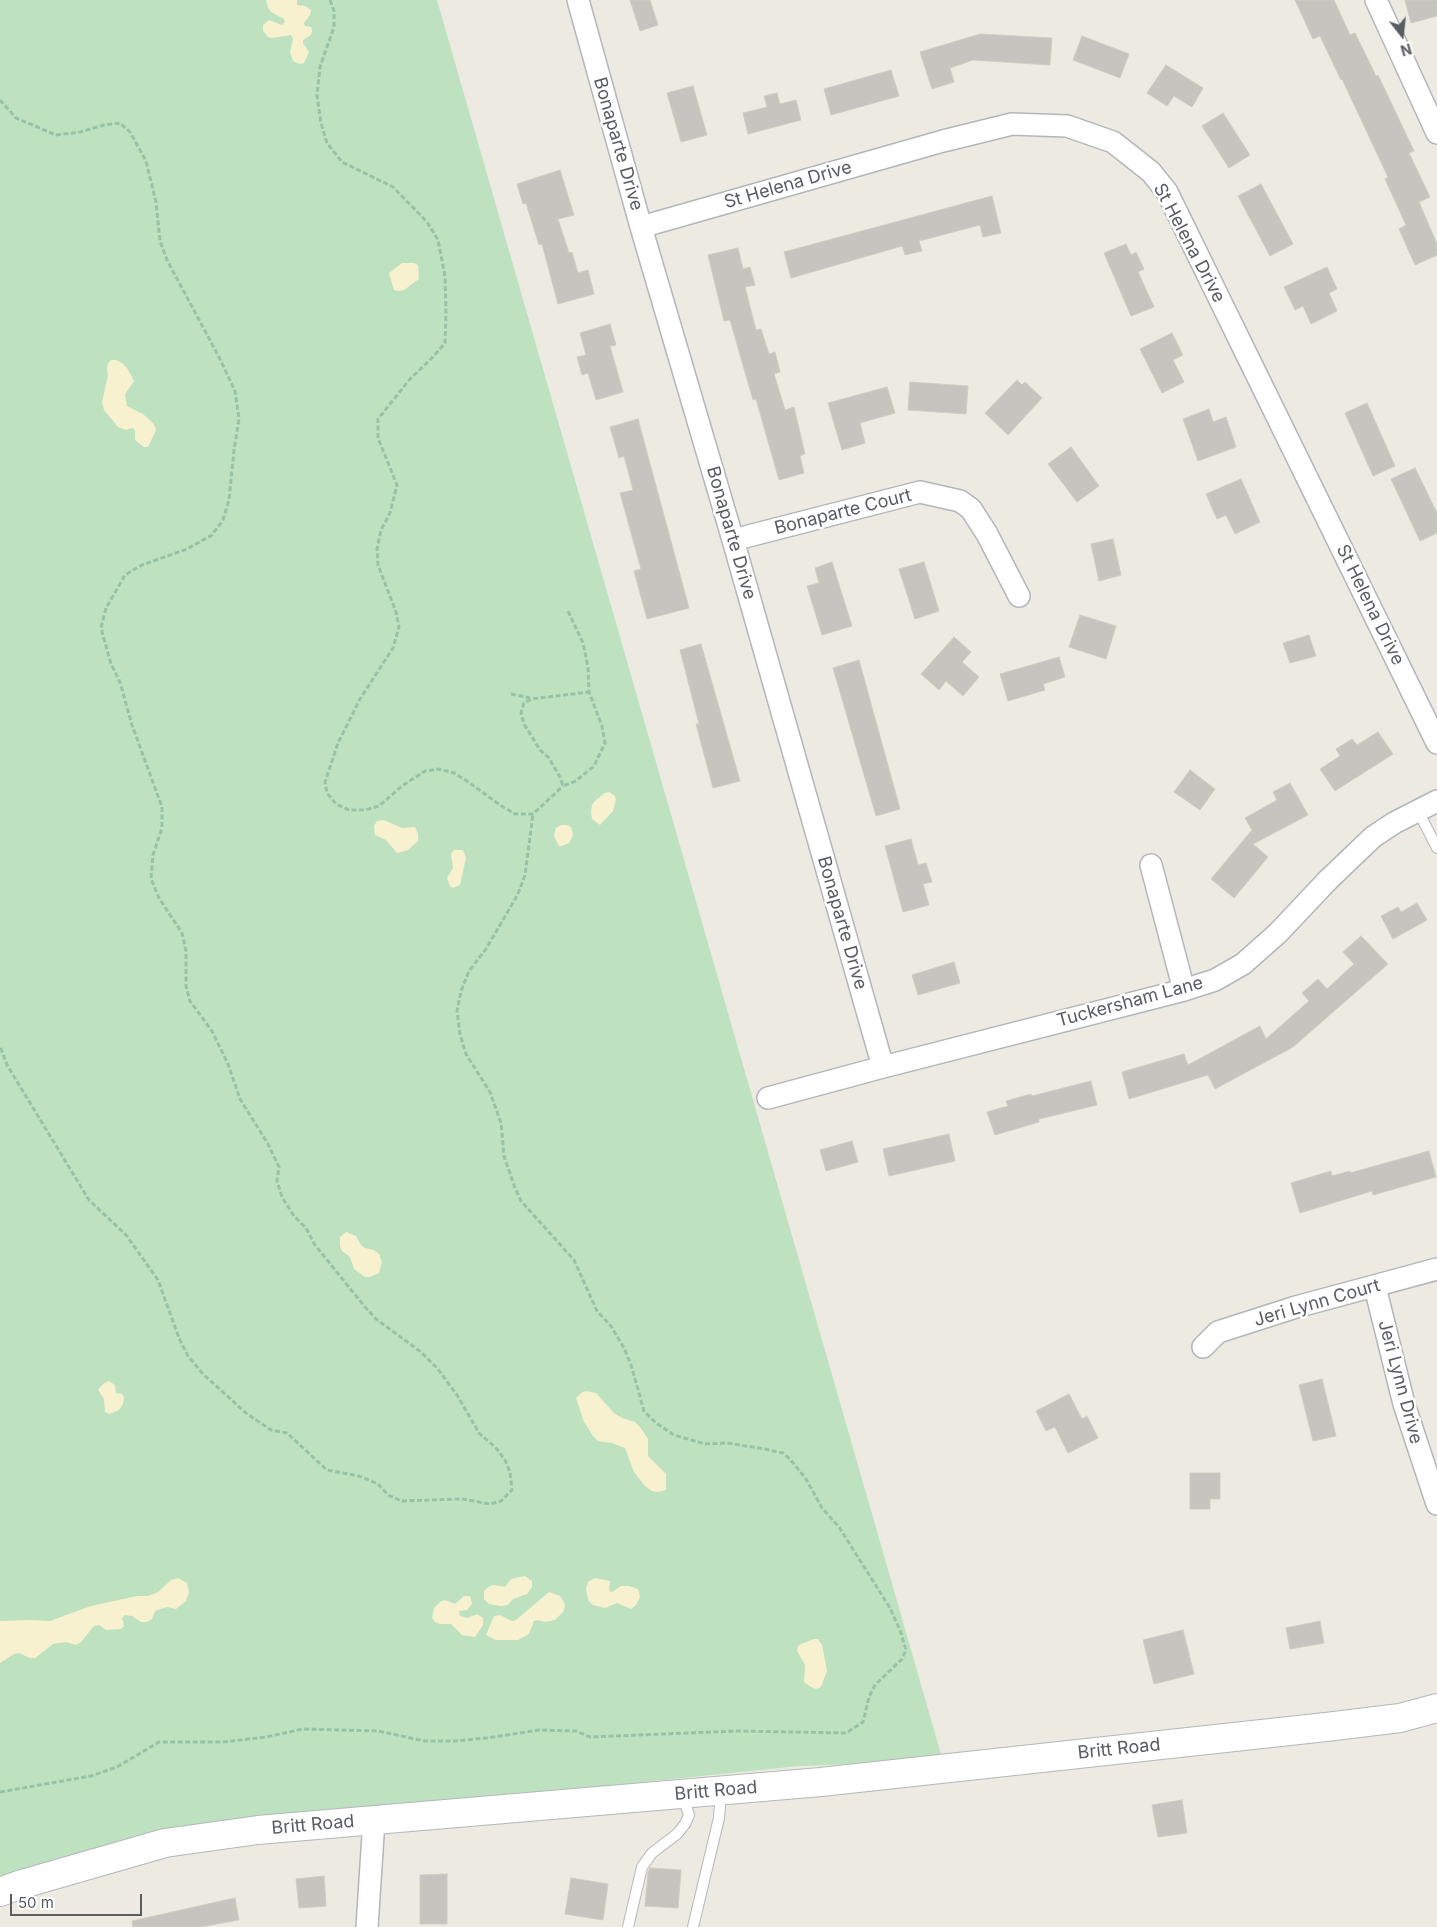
<!DOCTYPE html>
<style>
body{margin:0}
#map{position:relative;width:1437px;height:1927px;overflow:hidden;background:#eceae1;font-family:Inter,sans-serif}
canvas{display:block}
.north{position:absolute;left:1377px;top:10px;width:50px;height:50px;-webkit-text-stroke:4px #fff;paint-order:stroke;rotate:164deg;font-size:14px;font-weight:700;line-height:20px;text-align:center;color:#595c61}
.north::after{content:'';display:block;margin:auto;width:18px;height:22px;background:#595c61;clip-path:polygon(50% 0,100% 100%,50% 72%,0 100%)}
.scale{position:absolute;left:10px;top:1894px;width:132px;height:22px;box-sizing:border-box;border:2px solid #595c61;border-top:0;padding-left:6px;font-size:15px;line-height:18px;white-space:nowrap;color:#595c61;-webkit-text-stroke:4px #fff;paint-order:stroke}
</style>
<div id="map">
<canvas width="1437" height="1927"></canvas>
<div class="north">N</div>
<div class="scale">50 m</div>
</div>
<script>
const g = document.querySelector('canvas').getContext('2d');
g.lineJoin = 'round';
function fill(path, color) {
  g.fillStyle = color;
  g.fill(path, 'evenodd');
}
function shape(rows) {
  const path = new Path2D();
  for (const r of rows) {
    path.moveTo(r[0], r[1]);
    for (let i = 2; i < r.length; i += 2) path.lineTo(r[i], r[i + 1]);
  }
  return path;
}
function trace(path, color, width, dash) {
  g.strokeStyle = color;
  g.lineWidth = width;
  g.lineCap = dash ? 'butt' : 'round';
  g.setLineDash(dash || []);
  g.stroke(path);
}
function label(font, color, halo, rows, align = 'center') {
  g.font = font + ' Inter,sans-serif';
  g.lineWidth = 5;
  g.setLineDash([]);
  g.textBaseline = 'middle';
  g.strokeStyle = halo;
  g.fillStyle = color;
  for (const [text, x, y, turn = 0] of rows) {
    g.save();
    g.translate(x, y);
    g.rotate((+turn || 0) * Math.PI / 180);
    g.textAlign = isNaN(turn) ? turn : align;
    if (halo) g.strokeText(text, 0, 0);
    g.fillText(text, 0, 0);
    g.restore();
  }
}
const green = shape([
 [0,0,437,0,943,1761,799,1766,343,1813,0,1880]
]);
const sand = shape([
 [266,0,297,0,297,5,305,6,311,10,310,15,304,23,305,26,311,27,312,31,311,35,303,40,303,43,309,52,304,63,300,64,293,61,290,52,293,39,291,35,272,38,268,37,263,31,263,25,269,20,282,25,285,22,284,19,271,12,268,8],
 [402,263,414,263,418,265,419,279,404,290,398,291,394,290,389,273],
 [111,360,116,360,122,363,127,368,134,381,125,394,127,406,143,414,154,424,156,430,148,447,144,447,135,440,135,431,133,428,126,430,118,427,104,410,102,402,108,375,107,369,108,363],
 [609,792,614,795,616,799,613,811,600,825,592,819,591,812,592,805,596,800,605,793],
 [384,820,402,828,415,827,418,834,418,841,408,850,397,853,386,840,375,835,374,826,377,821],
 [561,825,566,825,571,827,573,835,569,843,562,846,559,846,554,836,556,828],
 [454,850,463,850,466,858,460,885,453,888,450,886,447,878,453,868,451,854],
 [346,1232,356,1236,361,1245,365,1248,374,1250,379,1254,382,1262,379,1273,370,1277,365,1277,354,1269,350,1257,342,1251,340,1246,340,1237],
 [109,1381,115,1385,116,1393,122,1394,124,1397,123,1404,119,1410,109,1414,105,1412,104,1399,98,1390,104,1383],
 [586,1391,596,1393,614,1413,622,1418,635,1422,640,1427,648,1439,648,1456,666,1474,666,1490,658,1492,652,1491,645,1486,634,1472,625,1448,612,1443,598,1441,593,1436,584,1422,576,1398,581,1393],
 [525,1576,532,1581,532,1587,527,1594,513,1599,508,1605,501,1606,489,1604,484,1599,484,1591,490,1586,494,1585,505,1587,511,1579],
 [178,1578,187,1583,189,1592,186,1601,176,1609,167,1607,155,1611,152,1619,147,1622,141,1622,132,1616,125,1615,122,1618,124,1626,121,1629,106,1630,99,1625,94,1626,81,1642,76,1645,66,1642,53,1644,35,1658,30,1658,19,1653,14,1654,0,1663,0,1621,31,1620,50,1621,91,1606,137,1596,148,1596,158,1592,171,1580],
 [595,1578,610,1581,609,1591,612,1592,621,1586,629,1586,638,1589,640,1597,636,1605,631,1609,617,1603,605,1608,593,1605,588,1600,586,1588,588,1582],
 [549,1592,560,1596,564,1602,565,1607,563,1612,555,1620,545,1622,538,1620,534,1621,529,1634,518,1640,496,1640,486,1635,494,1616,500,1615,512,1621,516,1620],
 [464,1596,470,1596,472,1604,467,1610,459,1611,460,1616,467,1618,477,1614,483,1618,483,1625,475,1637,462,1635,451,1624,440,1624,435,1622,432,1618,434,1608,440,1602,445,1600,455,1604],
 [814,1639,818,1639,822,1645,827,1671,821,1687,816,1689,811,1687,804,1682,805,1665,797,1651,798,1646,801,1644]
]);
const building = shape([
 [630,0,650,0,658,25,640,31,630,0],
 [1295,0,1334,0,1350,35,1355,33,1376,76,1378,75,1414,151,1409,153,1430,197,1419,202,1437,244,1437,255,1415,265,1399,229,1406,225,1385,179,1388,177,1342,79,1341,80,1320,36,1313,39,1295,0],
 [1405,0,1437,0,1437,16,1411,23,1405,0],
 [980,34,1052,38,1050,65,973,60,950,68,954,82,932,89,920,52,980,34],
 [1082,36,1129,54,1120,78,1073,60,1082,36],
 [1166,65,1203,88,1192,107,1174,96,1167,106,1147,93,1166,65],
 [891,70,899,96,831,115,824,89,891,70],
 [693,86,707,135,681,142,667,93,693,86],
 [777,93,780,104,796,100,801,120,748,134,743,113,767,107,764,96,777,93],
 [1223,113,1250,155,1229,168,1202,126,1223,113],
 [560,170,574,215,558,219,569,253,572,252,578,273,588,270,594,294,558,304,542,244,539,245,526,203,523,204,517,184,560,170],
 [1261,184,1293,244,1270,256,1238,196,1261,184],
 [992,196,1001,233,983,237,980,225,919,241,922,251,905,255,902,246,791,278,784,252,992,196],
 [1126,244,1131,255,1136,252,1144,269,1138,272,1154,307,1131,316,1104,253,1126,244],
 [738,248,743,269,750,267,755,285,745,287,756,330,761,329,769,354,775,352,780,372,774,374,785,410,794,407,805,454,800,456,804,473,779,480,756,399,753,400,730,320,724,321,708,255,738,248],
 [1327,267,1337,289,1329,293,1337,311,1311,324,1303,306,1295,310,1284,287,1327,267],
 [610,324,616,345,610,346,623,392,596,400,588,373,582,375,577,357,586,355,580,333,610,324],
 [1172,333,1183,355,1173,360,1184,382,1162,393,1140,349,1172,333],
 [1017,380,1022,385,1025,382,1042,398,1008,435,985,413,1017,380],
 [910,382,968,386,966,414,908,410,910,382],
 [887,387,895,413,860,423,865,443,842,450,828,403,887,387],
 [1367,403,1395,466,1373,476,1345,413,1367,403],
 [1209,409,1213,422,1226,417,1236,447,1198,461,1183,419,1209,409],
 [638,419,689,608,647,619,634,571,641,569,620,493,633,490,624,456,619,458,610,427,638,419],
 [1071,447,1099,486,1077,502,1048,464,1071,447],
 [1415,468,1437,513,1437,533,1420,541,1391,479,1415,468],
 [1241,479,1260,522,1235,534,1226,515,1217,519,1206,494,1241,479],
 [1113,539,1121,575,1099,581,1091,544,1113,539],
 [832,562,852,626,822,635,807,586,819,583,815,568,832,562],
 [924,562,939,611,915,619,899,569,924,562],
 [1080,615,1116,626,1106,659,1069,647,1080,615],
 [1309,635,1316,656,1290,663,1283,643,1309,635],
 [954,637,971,652,962,662,979,677,963,696,946,681,939,690,921,674,954,637],
 [701,644,740,781,713,788,696,724,699,724,680,650,701,644],
 [1059,657,1065,677,1043,684,1045,690,1008,701,1000,674,1059,657],
 [859,660,900,809,876,816,833,668,859,660],
 [1378,732,1393,754,1335,791,1320,769,1340,756,1336,749,1352,739,1357,745,1378,732],
 [1190,770,1215,789,1200,810,1174,792,1190,770],
 [1290,783,1308,815,1253,844,1268,857,1234,898,1211,879,1252,830,1245,818,1277,800,1273,792,1290,783],
 [911,839,918,865,926,863,932,882,923,884,929,905,903,912,885,846,911,839],
 [1417,903,1427,920,1393,939,1381,916,1398,907,1401,912,1417,903],
 [1361,936,1388,964,1293,1047,1215,1089,1208,1075,1129,1099,1122,1072,1184,1054,1188,1065,1260,1026,1266,1039,1309,1001,1302,993,1318,979,1327,989,1354,964,1343,952,1361,936],
 [954,962,960,983,918,995,912,975,954,962],
 [1091,1081,1097,1105,1039,1119,1039,1122,995,1135,987,1112,1008,1106,1006,1101,1031,1094,1032,1096,1091,1081],
 [949,1134,955,1161,889,1176,883,1149,949,1134],
 [852,1141,858,1162,826,1171,820,1150,852,1141],
 [1429,1151,1436,1177,1373,1195,1372,1191,1300,1213,1291,1183,1331,1171,1332,1176,1350,1171,1350,1173,1429,1151],
 [1322,1379,1336,1436,1313,1441,1299,1385,1322,1379],
 [1069,1394,1082,1419,1087,1416,1098,1438,1068,1453,1055,1427,1046,1431,1036,1411,1069,1394],
 [1190,1473,1220,1473,1220,1499,1210,1499,1210,1509,1190,1509,1190,1473],
 [1320,1621,1324,1643,1290,1649,1286,1628,1320,1621],
 [1183,1630,1194,1674,1154,1684,1143,1640,1183,1630],
 [1182,1800,1187,1833,1158,1837,1152,1805,1182,1800],
 [650,1868,681,1870,678,1908,645,1906,648,1873,650,1868],
 [447,1874,447,1924,420,1924,420,1875,447,1874],
 [324,1876,326,1906,299,1908,296,1879,324,1876],
 [571,1878,608,1884,603,1920,565,1914,571,1878],
 [235,1898,239,1920,200,1927,133,1927,132,1921,235,1898]
]);
const path = shape([
 [330,0,334,11,334,27,320,67,317,95,321,123,327,143,342,162,393,187,427,222,438,240,445,276,446,314,445,343,431,359,410,379,378,419,378,438,397,485,390,513,381,530,377,549,378,565,396,612,399,627,393,648,360,699,338,743,325,782,327,793,336,804,349,810,365,810,379,806,402,786,425,771,439,769,454,773,467,781,500,805,515,814,533,814,563,786],
 [0,100,16,118,56,135,80,132,104,125,120,123,130,132,146,161,156,202,160,241,167,260,220,359,235,391,239,419,234,450,229,500,223,520,212,535,187,549,142,565,125,575,106,608,101,628,111,664,120,682,132,725,162,807,162,828,153,855,151,879,159,898,182,933,186,951,186,986,190,1001,212,1031,228,1064,240,1099,268,1144,279,1167,277,1181,282,1197,294,1216,306,1228,315,1245,365,1307,376,1319,421,1352,437,1368,457,1395,479,1433,496,1448,505,1460,510,1472,512,1490,501,1501,490,1504,463,1499,402,1501,388,1495,378,1484,359,1476,327,1470,287,1433,271,1430,246,1413,203,1374,188,1356,179,1338,158,1280,126,1235,89,1200,7,1065,0,1046],
 [568,611,583,643,588,667,589,692,602,726,605,743,594,766,576,781,563,786,560,777,549,758,540,750,524,724,521,713,524,703,531,699,589,692],
 [511,694,530,698],
 [0,1792,91,1776,117,1767,159,1742,223,1742,266,1737,303,1729,378,1731,425,1741,454,1741,487,1738,539,1730,576,1731,590,1737,737,1731,846,1733,863,1722,869,1697,875,1685,902,1659,906,1650,900,1630,890,1608,839,1527,822,1508,806,1479,790,1459,783,1453,765,1449,727,1443,705,1444,674,1435,656,1423,644,1411,631,1365,624,1348,611,1326,597,1311,574,1260,521,1201,515,1188,504,1156,501,1123,490,1092,466,1054,460,1034,457,1011,461,991,469,971,486,949,518,894,525,875,533,814]
]);
const lane = shape([
 [1418,811,1437,848],
 [628,1927,642,1867,652,1853,677,1834,685,1824,689,1815,686,1806,679,1798],
 [693,1927,719,1818,721,1792]
]);
const street = shape([
 [578,0,641,227,733,540,883,1067],
 [1376,0,1437,133],
 [641,227,943,141,1012,124,1067,126,1113,142,1151,172,1167,192,1437,743],
 [733,540,920,492,960,501,971,509,987,534,1019,596],
 [1151,865,1184,990],
 [768,1098,883,1067,1184,990,1215,980,1243,964,1278,933,1328,880,1373,837,1394,823,1437,801],
 [1375,1287,1404,1404,1437,1504],
 [1203,1347,1218,1332,1296,1307,1437,1269],
 [367,1927,374,1820]
]);
const secondary = shape([
 [0,1892,19,1885,165,1843,258,1830,821,1782,1326,1727,1400,1718,1437,1708]
]);
const streetNames = [
 ["Bonaparte Drive",618,144,74],
 ["St Helena Drive",788,185,-16],
 ["St Helena Drive",1189,243,62],
 ["Bonaparte Court",843,512,-14],
 ["Bonaparte Drive",731,533,74],
 ["St Helena Drive",1370,605,64],
 ["Bonaparte Drive",842,923,74],
 ["Tuckersham Lane",1130,1002,-15],
 ["Jeri Lynn Court",1317,1303,-16],
 ["Jeri Lynn Drive",1400,1382,75],
 ["Britt Road",1119,1749,-6],
 ["Britt Road",716,1791,-5],
 ["Britt Road",313,1825,-5]
];
fill(green, '#bee2c0');
fill(sand, '#f7f1d0');
fill(building, '#c6c4be');
trace(building, '#d0ccc0', 1);
trace(lane, '#b3b6bb', 12);
trace(street, '#b3b6bb', 24);
trace(secondary, '#b4b7bd', 30);
trace(path, '#98c2a7', 3, [5, 2.5]);
trace(lane, '#fff', 10);
trace(street, '#fff', 21);
trace(secondary, '#fff', 28);
label('18px', '#595c61', '#fff', streetNames);
</script>
